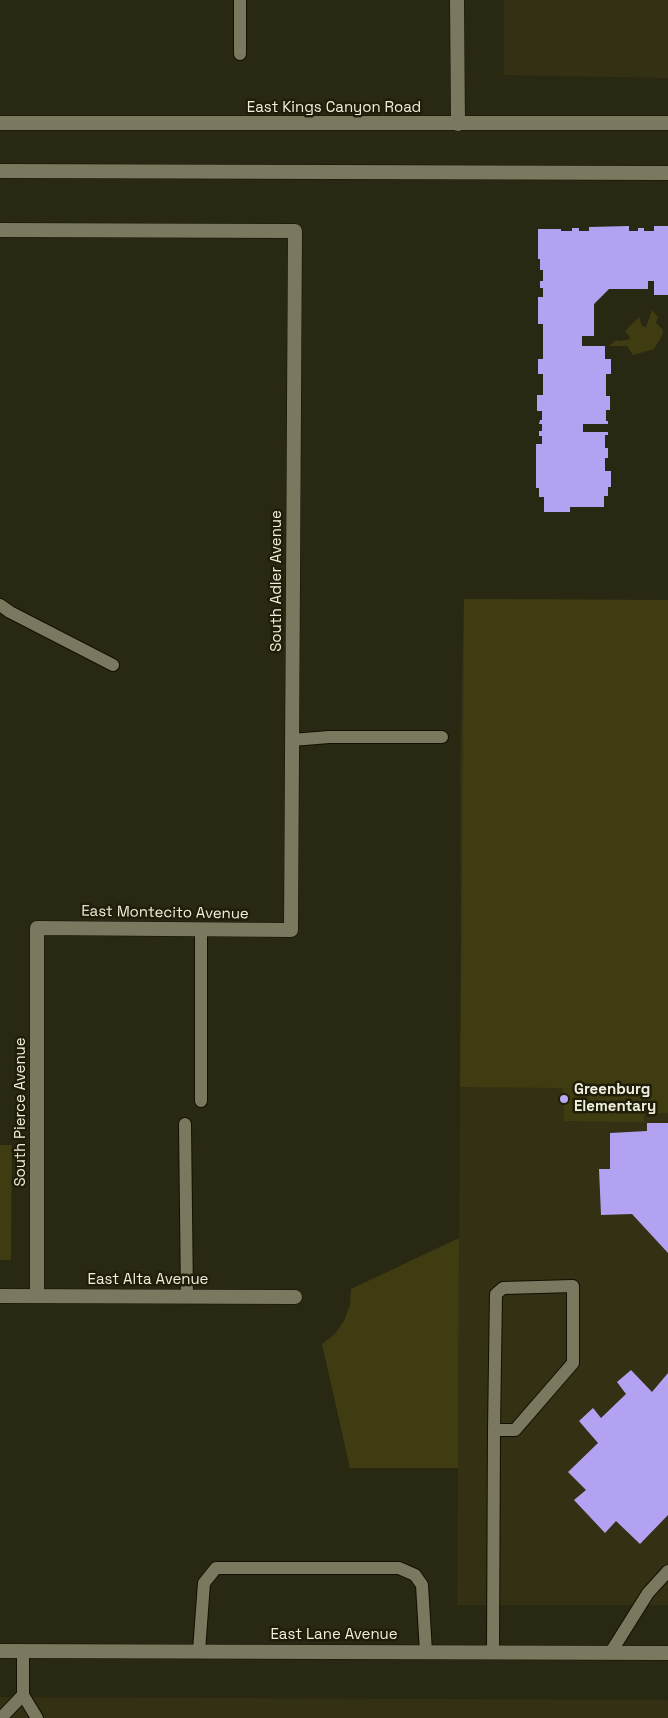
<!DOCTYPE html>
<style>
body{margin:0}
canvas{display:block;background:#292812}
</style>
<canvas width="668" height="1718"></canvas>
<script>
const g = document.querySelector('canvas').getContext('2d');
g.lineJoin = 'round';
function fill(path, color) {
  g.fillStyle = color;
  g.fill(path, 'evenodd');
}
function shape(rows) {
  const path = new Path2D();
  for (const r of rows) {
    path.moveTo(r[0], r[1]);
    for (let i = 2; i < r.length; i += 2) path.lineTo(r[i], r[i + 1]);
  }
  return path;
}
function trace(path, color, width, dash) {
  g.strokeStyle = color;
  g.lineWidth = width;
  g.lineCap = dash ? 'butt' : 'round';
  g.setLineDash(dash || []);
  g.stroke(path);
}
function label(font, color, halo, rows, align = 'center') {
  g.font = font + ' "Space Grotesk",sans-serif';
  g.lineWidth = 5;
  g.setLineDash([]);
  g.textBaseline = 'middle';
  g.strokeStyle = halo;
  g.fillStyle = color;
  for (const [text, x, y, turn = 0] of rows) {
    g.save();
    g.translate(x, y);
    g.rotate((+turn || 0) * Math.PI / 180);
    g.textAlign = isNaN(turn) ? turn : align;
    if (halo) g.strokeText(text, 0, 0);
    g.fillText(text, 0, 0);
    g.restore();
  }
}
const built = shape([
 [504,0,668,0,668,78,504,75],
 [464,599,668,600,668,1605,457,1605,461,966,460,760],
 [0,1697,668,1700,668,1718,0,1718]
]);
const green = shape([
 [652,310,658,317,656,323,663,330,662,336,654,349,633,355,627,346,609,346,616,340,621,341,630,339,630,337,625,331,639,317,642,326,646,327],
 [464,599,668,600,668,1113,644,1113,644,1122,564,1121,563,1088,460,1087],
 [0,1145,12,1145,11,1260,0,1260],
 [459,1238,458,1468,350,1468,322,1344,334,1335,344,1321,350,1305,351,1289]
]);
const building = shape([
 [629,226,629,231,638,231,638,228,644,228,644,231,654,231,654,226,668,226,668,295,654,295,654,281,648,281,648,289,609,289,594,304,594,336,582,336,582,346,605,346,605,359,611,359,611,374,606,374,606,396,610,396,610,410,606,410,606,421,608,421,608,424,583,424,583,432,608,432,608,435,605,435,605,448,608,448,608,458,605,458,605,471,611,471,611,487,608,487,608,496,604,496,604,507,570,507,570,512,544,512,544,497,539,497,539,488,536,488,536,444,542,444,542,436,539,436,539,431,542,431,542,424,539,424,540,420,542,420,542,411,537,411,537,395,543,395,543,374,538,374,538,359,543,359,543,324,538,324,538,297,543,297,543,288,540,288,540,281,543,281,543,270,540,270,540,259,538,259,538,229,561,229,561,231,572,231,572,228,579,228,579,231,589,231,589,227],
 [647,1123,668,1123,668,1253,632,1214,601,1215,599,1169,610,1169,610,1133,647,1131],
 [631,1370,652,1392,668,1373,668,1515,640,1544,616,1521,605,1533,574,1500,586,1490,568,1472,598,1443,579,1421,593,1408,601,1418,626,1394,617,1382]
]);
const service = shape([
 [240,54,240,0],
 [0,605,10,612,113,665],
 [292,740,329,737,442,737],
 [201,931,201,1101],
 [185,1124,187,1297],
 [23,1651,23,1695,37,1718],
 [199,1651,204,1583,216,1568,399,1568,415,1575,422,1585,426,1652],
 [493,1652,494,1430,496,1294,503,1288,573,1286,573,1363,515,1430,494,1430],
 [611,1652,648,1593,668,1571],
 [1,1718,23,1695]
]);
const minor = shape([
 [457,0,458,124],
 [0,230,295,231,291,930,37,928,37,1296],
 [0,1296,295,1297]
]);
const tertiary = shape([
 [0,1651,668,1653]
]);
const secondary = shape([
 [0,123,668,123],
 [0,171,668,173]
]);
const markers = [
 [564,1099,5,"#baaaf6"]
];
const streetNames = [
 ["East Kings Canyon Road",334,108],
 ["South Adler Avenue",277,581,-90],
 ["East Montecito Avenue",165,913,1],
 ["South Pierce Avenue",21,1112,-90],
 ["East Alta Avenue",148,1280],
 ["East Lane Avenue",334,1635]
];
const poiNames = [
 ["Greenburg",574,1090],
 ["Elementary",574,1107]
];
fill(built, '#333013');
fill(green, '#3f3c12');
fill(building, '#b3a2f2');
trace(service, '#121000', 14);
trace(minor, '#121000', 15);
trace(tertiary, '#121000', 15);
trace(secondary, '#121000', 15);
trace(service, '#7a7960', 12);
trace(minor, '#7a7960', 14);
trace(tertiary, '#7a7960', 14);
trace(secondary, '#7a7960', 14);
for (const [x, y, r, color] of markers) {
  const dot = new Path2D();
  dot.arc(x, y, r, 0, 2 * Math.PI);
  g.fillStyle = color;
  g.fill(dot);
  trace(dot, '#201e08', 2);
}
label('15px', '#efefe1', '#201e08', streetNames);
label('bold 15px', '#efefe1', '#201e08', poiNames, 'left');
</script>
